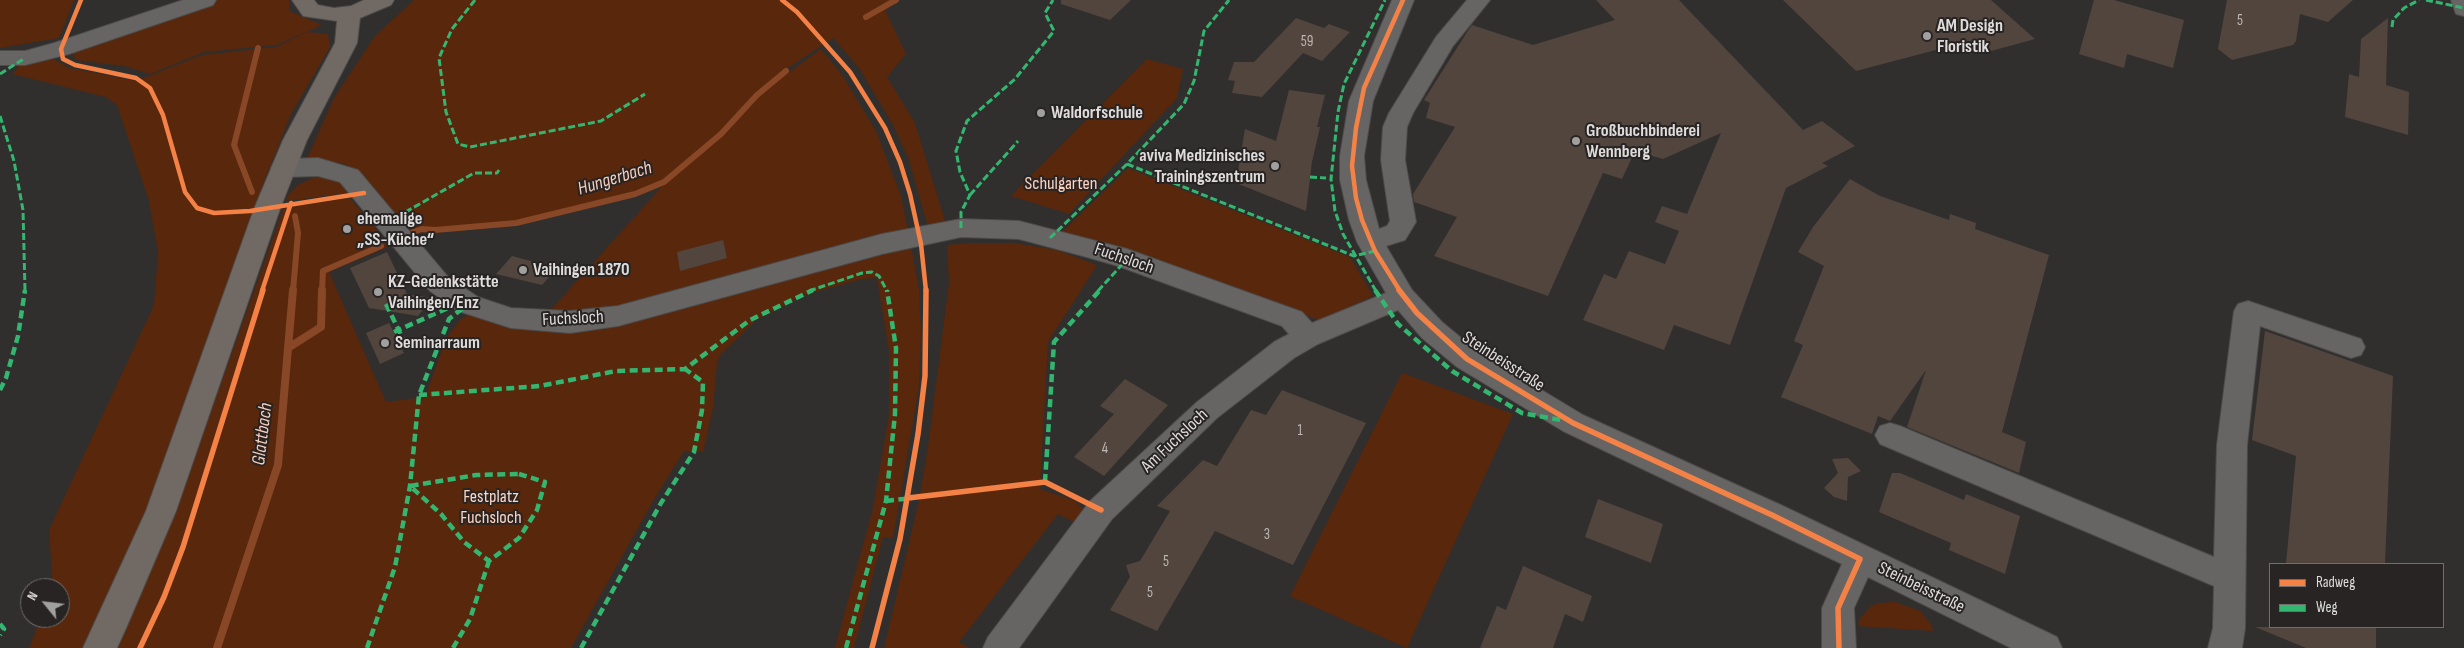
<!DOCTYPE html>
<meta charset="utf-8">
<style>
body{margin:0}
#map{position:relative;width:2464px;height:648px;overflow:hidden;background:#302f2e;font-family:"Sofia Sans Condensed",sans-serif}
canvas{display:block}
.legend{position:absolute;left:2269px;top:563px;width:175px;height:65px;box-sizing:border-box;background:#272423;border:1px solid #716e6d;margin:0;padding:6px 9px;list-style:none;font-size:15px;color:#dfdddc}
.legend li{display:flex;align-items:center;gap:10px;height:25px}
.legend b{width:25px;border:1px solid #716e6d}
.north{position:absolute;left:20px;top:578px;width:50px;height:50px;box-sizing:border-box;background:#272423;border:1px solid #716e6d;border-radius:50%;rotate:299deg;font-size:14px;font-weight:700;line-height:20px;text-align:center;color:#dfdddc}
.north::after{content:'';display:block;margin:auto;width:18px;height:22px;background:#a2a09f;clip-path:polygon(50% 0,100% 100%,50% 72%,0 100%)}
</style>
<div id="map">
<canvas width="2464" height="648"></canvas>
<ul class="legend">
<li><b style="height:6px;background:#f48246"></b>Radweg</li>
<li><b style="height:6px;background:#33b770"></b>Weg</li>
</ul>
<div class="north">N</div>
</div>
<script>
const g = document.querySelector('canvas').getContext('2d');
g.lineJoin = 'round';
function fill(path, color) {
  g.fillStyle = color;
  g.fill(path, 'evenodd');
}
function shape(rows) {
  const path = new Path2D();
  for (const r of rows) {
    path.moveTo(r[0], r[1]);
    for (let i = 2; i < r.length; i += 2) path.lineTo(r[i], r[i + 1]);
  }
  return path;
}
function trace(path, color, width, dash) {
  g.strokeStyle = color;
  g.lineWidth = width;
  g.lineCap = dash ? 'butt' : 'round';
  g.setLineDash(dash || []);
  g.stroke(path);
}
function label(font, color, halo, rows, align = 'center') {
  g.font = font + ' "Sofia Sans Condensed",sans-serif';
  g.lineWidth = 4;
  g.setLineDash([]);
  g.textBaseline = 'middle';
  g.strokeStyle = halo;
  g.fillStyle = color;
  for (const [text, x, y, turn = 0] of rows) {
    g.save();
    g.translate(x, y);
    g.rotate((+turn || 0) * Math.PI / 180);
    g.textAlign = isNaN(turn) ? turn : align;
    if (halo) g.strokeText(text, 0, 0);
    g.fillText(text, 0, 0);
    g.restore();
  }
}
const green = shape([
 [0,0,74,0,59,38,0,48],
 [213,0,289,0,289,11,322,25,276,45,204,52,150,74,124,66,76,60,71,52],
 [414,0,898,0,884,8,906,54,887,77,915,123,945,221,928,227,909,160,893,125,859,68,833,38,785,70,755,94,720,133,664,181,635,193,516,222,435,229,422,228,409,231,366,179,347,165,322,159,307,159,334,98,375,36],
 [307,32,328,34,330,47,291,114,257,199,132,551,83,648,29,648,41,618,60,618,60,588,53,588,49,530,154,305,158,252,149,201,117,105,106,97,12,74,19,66,39,60,55,60,69,68,136,81,202,55,276,47],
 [821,49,842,75,876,131,901,196,908,230,883,233,620,306,574,312,550,311,665,183,722,134,758,95],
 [1147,59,1183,69,1177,98,1069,214,1011,196],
 [1128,168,1350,257,1373,296,1320,320,1061,233],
 [321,177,337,179,349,193,286,201,288,195,298,185,313,178],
 [350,198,390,246,329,272,386,402,425,397,447,337,461,319,470,314,495,323,523,329,911,246,919,290,921,332,919,386,893,538,883,537,854,648,835,648,873,508,889,415,889,350,877,278,862,279,805,295,756,320,720,355,717,363,713,408,703,452,684,451,653,501,571,648,118,648,177,508,284,207],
 [971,243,1014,243,1057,250,1097,265,1048,342,1040,489,1075,501,1086,512,1080,525,1058,514,959,642,969,648,884,648,919,501,928,447,949,283,947,245],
 [1402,373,1513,414,1407,648,1290,596],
 [1895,602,1920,611,1931,624,1933,631,1858,626,1860,618,1871,606,1879,603]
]);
const streamFar1 = shape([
 [866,17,896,0],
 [252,192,234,145,258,48],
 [413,232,422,229,435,230,516,223,635,194,664,182,721,134,757,95,786,71],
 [293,291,298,233,295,216],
 [322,291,323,271,381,246]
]);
const stream = shape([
 [288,348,321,327,322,290],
 [217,648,278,465,293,290]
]);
const building = shape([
 [1061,0,1131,0,1110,20,1061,4],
 [1596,0,1679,0,1803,130,1822,121,1855,146,1822,163,1828,166,1786,188,1730,345,1674,325,1664,350,1583,320,1604,274,1616,279,1629,251,1665,264,1679,231,1655,222,1662,206,1687,214,1721,133,1663,159,1635,151,1622,179,1603,173,1548,296,1434,256,1457,217,1414,202,1413,194,1455,127,1426,118,1430,103,1424,100,1469,29,1472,25,1533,45,1615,20],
 [1783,0,1991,0,2035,39,1984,53,1970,41,1856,71],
 [2094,0,2114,0,2184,20,2173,68,2127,54,2124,68,2079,54],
 [2227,0,2353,0,2328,22,2300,14,2296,41,2293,45,2232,60,2218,49],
 [1296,18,1324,28,1329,24,1350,32,1322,61,1303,53,1262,97,1232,93,1235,81,1228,80,1234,62,1254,62],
 [2388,18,2386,85,2409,92,2408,135,2345,117,2349,74,2359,77,2361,39],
 [1289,90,1325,95,1317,127,1320,127,1312,162,1306,211,1236,183,1245,129,1276,141],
 [1850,179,1880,196,1949,220,1950,214,1976,223,1975,229,2049,255,2002,432,2026,442,2019,473,1907,427,1926,370,1890,421,1878,416,1872,434,1781,397,1803,345,1794,341,1824,266,1798,252,1813,227],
 [723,240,727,258,680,271,677,252],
 [387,252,407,294,432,298,418,316,369,308,350,268],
 [512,256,557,268,542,285,496,274],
 [389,323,404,353,380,364,366,333],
 [2265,331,2393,376,2385,564,2286,564,2296,456,2252,440],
 [1125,379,1168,405,1104,476,1074,457,1114,414,1100,406],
 [1282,390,1366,423,1293,565,1215,531,1157,631,1110,610,1130,577,1126,565,1140,561,1170,511,1157,506,1203,460,1217,466,1251,410,1266,415],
 [1848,458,1861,471,1848,477,1847,501,1834,497,1824,488,1838,473,1832,459],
 [1892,473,1900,473,1964,500,1966,494,2020,516,2005,574,1949,550,1951,543,1879,512],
 [1598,499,1663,524,1651,563,1585,537],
 [1523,566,1592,596,1583,622,1565,614,1553,648,1480,648,1497,606,1506,610],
 [2255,627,2376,627,2376,648,2306,648]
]);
const minor = shape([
 [183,0,216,0,213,5,69,54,25,65,0,65,0,51,25,51,54,43,183,0],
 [1392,0,1414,0,1373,101,1364,156,1366,180,1379,229,1387,226,1390,221,1381,160,1383,127,1389,113,1436,37,1467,0,1490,0,1453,46,1413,113,1407,127,1405,160,1416,222,1405,240,1386,246,1412,290,1442,322,1477,351,1583,415,1783,506,2057,637,2062,648,2011,648,1868,577,1854,608,1856,648,1822,648,1822,608,1842,564,1563,431,1457,367,1422,338,1398,310,1318,344,1294,358,1217,418,1112,519,1019,648,983,648,988,637,1090,501,1197,402,1274,342,1289,334,1282,326,1118,266,1083,256,1019,239,961,237,882,254,618,326,570,333,511,328,458,311,430,291,340,182,318,176,283,177,274,174,271,168,274,162,283,159,318,158,358,170,448,277,478,297,511,308,570,311,618,306,882,234,961,219,1019,221,1127,249,1302,312,1312,323,1386,293,1357,242,1349,220,1340,180,1340,156,1349,101,1392,0],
 [2451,0,2464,0,2464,16,2456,14,2451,0],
 [2248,301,2361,339,2365,347,2361,355,2351,358,2260,326,2247,445,2245,628,2242,648,2208,648,2213,628,2214,586,1880,444,1875,435,1880,426,1890,423,1900,426,2214,557,2217,445,2234,311,2238,304,2248,301]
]);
const major = shape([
 [292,0,314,0,318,5,334,8,351,6,364,0,394,0,391,5,360,18,357,43,307,140,280,209,176,511,127,626,117,648,83,648,146,511,254,209,283,140,335,43,337,21,303,16,292,0]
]);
const quietFar1 = shape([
 [475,0,452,29,439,58,446,112,458,144,470,147,601,121,645,94],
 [2426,0,2464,8],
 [2392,27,2393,20,2404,8,2419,0],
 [0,74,25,58],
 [0,116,14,161,23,210,25,291],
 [1127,164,1354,256,1375,251],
 [1310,177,1326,178],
 [970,195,1018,141],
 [388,222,474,173,497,173,499,170],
 [961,228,961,212,970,195,960,172,956,151,967,121,1015,79,1054,31,1045,13,1053,0],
 [1050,238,1127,164,1184,104,1194,81,1204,31,1229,0],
 [809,291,862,273,872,272,879,276,887,291],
 [1098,291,1127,259],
 [1376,291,1343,234,1335,211,1331,179,1338,112,1344,84,1385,0]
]);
const quiet = shape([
 [1375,290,1398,324,1452,371,1522,413,1561,420],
 [386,304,406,345],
 [394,332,448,308,460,299],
 [0,390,6,378,18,336,25,290],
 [419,395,540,386,616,371,685,369,750,320,813,290],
 [519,474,545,482,537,510,519,538,489,561,464,542,441,514,410,486,476,475,519,474],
 [1045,482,1054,342,1100,290],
 [886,501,912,498],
 [0,624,4,629,0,635],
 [367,648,395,567,410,486,419,395,449,319,468,304],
 [453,648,470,619,489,561],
 [581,648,661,503,694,452,702,410,703,382,685,369],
 [846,648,886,501,895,414,896,348,887,290]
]);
const cyclewayFar1 = shape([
 [81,0,61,49,63,59,75,65,136,78,150,88,163,115,185,192,197,208,214,213,250,211,364,193],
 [782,0,797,12,850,72,885,128,900,162,910,194,921,244,926,291],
 [262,291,291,203],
 [1400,291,1375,251,1362,220,1356,198,1352,166,1356,128,1364,88,1403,0]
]);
const cycleway = shape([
 [1399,290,1417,313,1467,359,1573,423,1772,515,1860,559,1838,608,1839,648],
 [908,498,1045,482,1101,510],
 [140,648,164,597,183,547,263,290],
 [872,648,900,539,918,434,925,376,926,290]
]);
const markers = [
 [1927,36,5,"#a2a09f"],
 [1041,113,5,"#a2a09f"],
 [1576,141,5,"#a2a09f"],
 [1275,166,5,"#a2a09f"],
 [347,229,5,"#a2a09f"],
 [523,270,5,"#a2a09f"],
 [378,292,5,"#a2a09f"],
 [385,343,5,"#a2a09f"]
];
const numberNames = [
 ["5",2240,21],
 ["59",1307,42],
 ["1",1300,431],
 ["4",1105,449],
 ["3",1267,535],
 ["5",1166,562],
 ["5",1150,593]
];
const poiNames = [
 ["AM Design",1937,26],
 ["Floristik",1937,47],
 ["Waldorfschule",1051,113],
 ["Großbuchbinderei",1586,131],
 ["Wennberg",1586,152],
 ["aviva Medizinisches",1265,156,"right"],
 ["Trainingszentrum",1265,177,"right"],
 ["ehemalige",357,219],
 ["„SS-Küche“",357,240],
 ["Vaihingen 1870",533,270],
 ["KZ-Gedenkstätte",388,282],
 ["Vaihingen/Enz",388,303],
 ["Seminarraum",395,343]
];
const parkNames = [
 ["Schulgarten",1061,184],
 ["Festplatz",491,497],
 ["Fuchsloch",491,518]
];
const streetNames = [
 ["Fuchsloch",1124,259,19],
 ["Fuchsloch",573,319,-3],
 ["Steinbeisstraße",1503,362,33],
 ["Am Fuchsloch",1175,441,-43],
 ["Steinbeisstraße",1921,588,26]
];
const waterNames = [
 ["Hungerbach",615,179,-17],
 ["Glattbach",263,434,-83]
];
fill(green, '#59270b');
trace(streamFar1, '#884727', 6);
trace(stream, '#884727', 8);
fill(building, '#52453d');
trace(minor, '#4c4b4a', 2);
trace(major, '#4c4b4a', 2);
fill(minor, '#666564');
fill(major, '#716964');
trace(quietFar1, '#33b770', 3, [7, 3]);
trace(quiet, '#33b770', 4.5, [8, 4.5]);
trace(cyclewayFar1, '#f48246', 4.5);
trace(cycleway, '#f48246', 5.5);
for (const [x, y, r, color] of markers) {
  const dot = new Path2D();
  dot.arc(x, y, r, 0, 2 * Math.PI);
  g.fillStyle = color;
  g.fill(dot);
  trace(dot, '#272423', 2);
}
label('15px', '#bcb7b4', null, numberNames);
label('bold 18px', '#dfdddc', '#272423', poiNames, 'left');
label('18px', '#fed3c0', '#272423', parkNames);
label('18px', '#dfdddc', '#272423', streetNames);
label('italic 19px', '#f8cdba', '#272423', waterNames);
</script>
